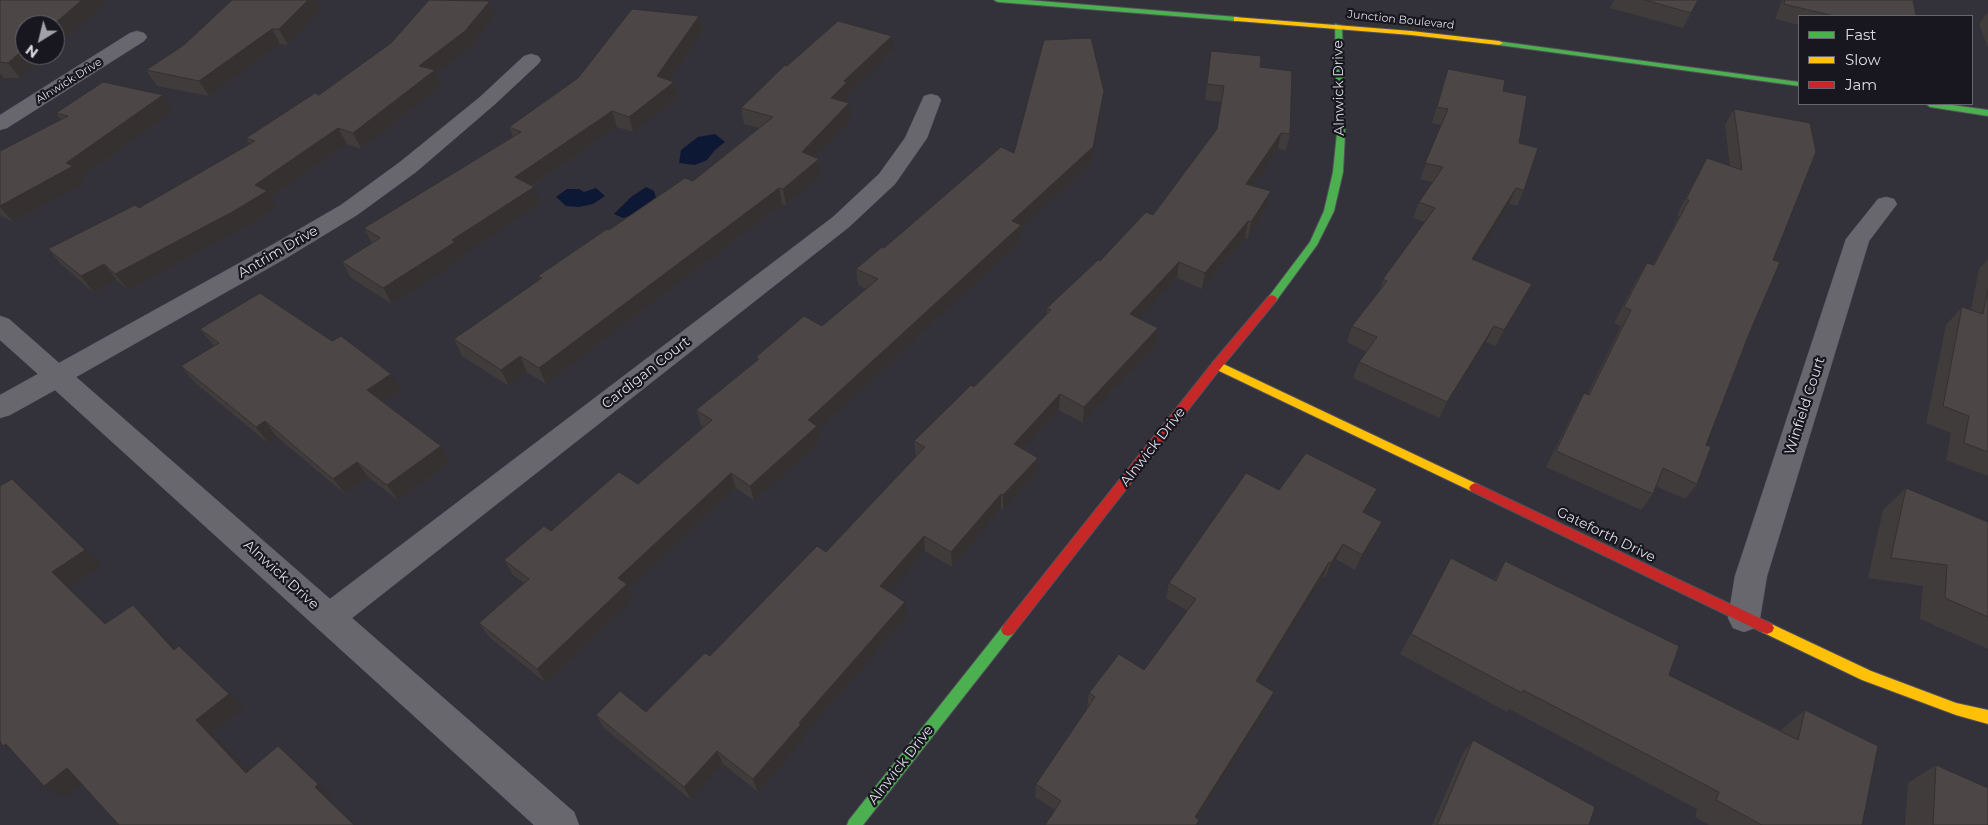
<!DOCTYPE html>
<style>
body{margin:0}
#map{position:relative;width:1988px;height:825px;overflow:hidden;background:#33313a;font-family:Montserrat,sans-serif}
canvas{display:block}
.legend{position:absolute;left:1798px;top:15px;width:175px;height:90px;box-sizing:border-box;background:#18171f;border:1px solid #67656f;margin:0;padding:6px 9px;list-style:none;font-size:15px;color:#dddbe7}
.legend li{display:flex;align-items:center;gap:10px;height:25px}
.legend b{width:25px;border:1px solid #67656f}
.north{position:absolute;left:15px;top:15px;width:50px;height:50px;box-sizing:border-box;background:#18171f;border:1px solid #67656f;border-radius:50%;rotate:216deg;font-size:14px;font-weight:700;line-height:20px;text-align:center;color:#dddbe7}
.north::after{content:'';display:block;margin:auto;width:18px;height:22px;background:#a2a0aa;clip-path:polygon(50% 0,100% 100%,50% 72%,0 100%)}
</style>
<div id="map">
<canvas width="1988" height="825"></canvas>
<ul class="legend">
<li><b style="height:6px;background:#4caf50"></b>Fast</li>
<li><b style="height:6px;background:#ffc107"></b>Slow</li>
<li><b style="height:6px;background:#c62828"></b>Jam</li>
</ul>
<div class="north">N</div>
</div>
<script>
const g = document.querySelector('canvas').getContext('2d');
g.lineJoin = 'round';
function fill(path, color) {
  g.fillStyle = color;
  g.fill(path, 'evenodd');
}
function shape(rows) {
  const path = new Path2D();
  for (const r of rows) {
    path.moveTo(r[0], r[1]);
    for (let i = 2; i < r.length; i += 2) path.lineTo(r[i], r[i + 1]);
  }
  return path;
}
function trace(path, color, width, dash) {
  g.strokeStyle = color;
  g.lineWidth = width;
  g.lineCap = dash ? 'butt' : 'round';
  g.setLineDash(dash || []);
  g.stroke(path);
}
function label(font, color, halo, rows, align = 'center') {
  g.font = font + ' Montserrat,sans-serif';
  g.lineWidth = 4.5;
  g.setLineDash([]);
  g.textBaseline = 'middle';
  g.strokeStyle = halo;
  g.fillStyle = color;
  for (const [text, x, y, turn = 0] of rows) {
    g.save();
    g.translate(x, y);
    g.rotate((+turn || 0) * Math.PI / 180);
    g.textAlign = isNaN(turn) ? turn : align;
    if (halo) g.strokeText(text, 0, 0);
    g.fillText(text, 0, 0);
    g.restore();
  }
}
const water = shape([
 [715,134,725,142,715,150,707,160,695,165,679,163,681,150,698,137],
 [646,187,654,191,657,202,646,211,623,218,614,214,631,197],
 [596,188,605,196,593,204,579,207,566,206,556,197,567,189,579,189,584,192]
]);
const street = shape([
 [137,31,144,33,147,37,144,41,7,128,0,130,0,115,130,33,137,31],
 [531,54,538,56,541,60,538,64,494,105,416,172,357,215,288,257,76,377,330,599,833,217,879,174,905,138,924,96,931,94,938,96,941,100,927,138,895,184,849,227,352,618,574,812,579,825,534,825,55,390,10,415,0,418,0,395,38,374,0,340,0,316,9,319,59,363,272,245,341,205,400,162,480,97,524,56,531,54],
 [1886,197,1894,199,1897,204,1869,241,1767,576,1760,618,1755,628,1744,632,1733,628,1728,618,1735,576,1846,239,1878,199,1886,197]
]);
const fast = shape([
 [994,0,1027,0,1237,17,1241,19,1237,21,998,2,994,0],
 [1335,24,1342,26,1345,133,1343,172,1334,211,1317,245,1276,301,1272,303,1267,299,1310,242,1324,211,1333,172,1337,133,1335,24],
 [1496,41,1799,82,1799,86,1499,45,1495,43,1496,41],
 [1926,104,1945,104,1988,110,1988,116,1930,107,1926,104],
 [1008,624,1013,626,1015,630,1013,634,863,825,847,825,849,820,1003,626,1008,624]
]);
const slow = shape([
 [1234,17,1411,31,1499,41,1503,43,1499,45,1411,35,1237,21,1234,21,1234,17],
 [1217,361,1479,485,1481,488,1479,491,1471,491,1213,368,1212,365,1213,362,1217,361],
 [1767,622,1871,671,1956,703,1988,710,1988,724,1956,715,1862,680,1762,632,1760,628,1762,624,1767,622]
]);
const jam = shape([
 [1272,295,1276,297,1277,299,1276,301,1221,368,1013,634,1008,636,1003,634,1001,630,1003,626,1213,362,1268,297,1272,295],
 [1475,483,1772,624,1774,628,1772,632,1767,634,1762,632,1471,491,1469,488,1471,485,1475,483]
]);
const wall = shape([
 [0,0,104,0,106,3,55,48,55,25,25,55,47,55,20,78,4,78,0,81],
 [232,0,317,0,321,9,288,45,280,44,209,96,157,86,146,70,184,45],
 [1614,0,1698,0,1683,28,1610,8],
 [1782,0,1913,0,1916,16,1799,16,1799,25,1775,19],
 [1988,12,1988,48,1979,24],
 [495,16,471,47,437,73,442,85,361,149,347,144,271,197,277,207,245,227,128,290,117,280,94,293,62,265,48,249,139,208,250,144,246,138],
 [699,16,703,31,669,80,674,82,678,98,633,132,617,127,532,186,540,203,462,256,463,258,392,304,351,278,342,262,372,243,364,228,513,137,509,127],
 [893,51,848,95,849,98,845,102,851,119,815,157,819,159,821,175,786,205,782,204,546,384,527,372,509,386,462,356,454,339,540,280,538,276,609,230,693,181,759,128,744,124,741,108,787,66],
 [1211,51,1260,67,1290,134,1286,150,1278,149,1253,185,1267,207,1248,238,1245,238,1202,289,1177,278,1138,319,1156,345,1083,423,1059,410,1023,449,1037,473,1003,510,1001,509,952,567,925,551,889,592,907,617,804,735,805,738,758,792,723,764,691,800,604,728,596,715,646,712,826,552,916,457,914,441,974,387,1047,314,1047,308,1100,261,1153,215,1217,129,1222,102,1205,100],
 [1448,69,1503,91,1519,143,1524,190,1517,206,1509,204,1474,260,1524,300,1496,346,1486,342,1439,418,1353,378,1359,362,1367,352,1347,342,1352,326,1379,292,1383,279,1425,222,1413,218,1419,202,1432,182,1420,179,1441,125,1432,123,1443,85],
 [163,95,173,111,81,177,85,183,13,222,0,215,0,151,61,120,56,113],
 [1102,107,1092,163,1021,228,1021,241,818,430,820,442,754,501,736,488,629,589,634,599,546,683,489,637,479,623,524,583,513,575,504,560,551,531,638,484,703,427,701,425,696,410,757,360,756,357,822,326,866,289,858,285,856,269,1014,153],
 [1734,109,1773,260,1749,334,1706,445,1697,484,1685,499,1656,486,1653,494,1641,510,1546,467,1575,409,1584,393,1587,395,1621,326,1614,323,1637,279,1647,263,1653,265,1679,216,1677,215,1698,174,1707,158,1730,166,1725,125],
 [1988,259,1988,476,1946,460,1951,433,1926,423,1946,325,1962,307,1971,310,1979,269],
 [200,329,401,390,383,402,441,446,451,461,398,500,368,477,345,494,277,437,268,443,194,382,181,366,214,346],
 [1906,488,1988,522,1988,649,1920,619,1923,586,1868,578,1883,510],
 [1377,489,1370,505,1365,513,1382,522,1375,537,1355,570,1336,559,1325,578,1323,577,1258,683,1274,692,1268,706,1197,819,1199,820,1197,825,1045,825,1055,810,1035,797,1036,784,1088,707,1087,707,1089,693,1144,670,1188,611,1166,598,1169,583,1279,490],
 [1451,558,1494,580,1505,561,1669,675,1782,731,1782,729,1805,710,1862,825,1709,825,1695,817,1697,809,1509,709,1507,712,1400,654],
 [1473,740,1589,825,1432,825,1463,753],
 [1936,765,1988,825,1905,825,1908,783]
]);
const shadedWall = shape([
 [82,0,104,0,106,3,55,48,55,25,53,25],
 [308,0,317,0,321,9,288,45,279,29],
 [490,1,495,16,471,47,437,73,442,85,361,149,353,133,419,66],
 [699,16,703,31,661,92,657,76],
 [272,29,280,44,209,96,199,81],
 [892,36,893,51,848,95,849,98,833,114,831,98,844,81],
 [25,48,25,55,47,55,20,78,8,63],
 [0,73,4,78,0,81],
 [674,82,678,98,633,132,629,117],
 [1104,91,1102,107,1092,163,1021,228,1021,241,818,430,820,442,754,501,750,486,808,420,1012,221],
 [163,95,173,111,81,177,85,183,13,222,0,207,0,206,66,163],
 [849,103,851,119,805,168,802,152],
 [612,111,617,127,521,193,515,177],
 [338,128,347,144,271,197,277,207,245,227,128,290,115,274,255,185],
 [1281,133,1278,149,1243,200,1246,184],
 [819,159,821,175,786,205,783,189],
 [534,187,540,203,462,256,463,258,392,304,383,288,452,240],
 [779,188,782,204,546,384,539,368],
 [1516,188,1509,204,1465,276,1472,259],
 [1271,191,1267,207,1248,238,1251,222],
 [1248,221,1245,238,1202,289,1205,273],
 [1179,262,1177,278,1128,330,1130,314],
 [104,264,117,280,94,293,81,276],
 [1532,284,1524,300,1496,346,1504,330],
 [1494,326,1486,342,1439,418,1447,402],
 [1158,328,1156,345,1083,423,1084,407],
 [520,356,527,372,509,386,501,370],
 [391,374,401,390,377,406,367,390],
 [1060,394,1059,410,1014,459,1014,444],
 [265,421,277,437,268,443,256,427],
 [441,446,451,461,398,500,387,485],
 [1038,458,1037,473,1003,510,1003,495],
 [357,462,368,477,345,494,333,479],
 [731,473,736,488,629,589,634,599,546,683,537,669,618,578],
 [12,479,29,495,102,565,69,587,122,638,105,624,52,572],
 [1377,489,1370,505,1356,527,1363,512],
 [1001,494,1001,509,952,567,951,552],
 [1382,522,1375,537,1355,570,1362,555],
 [924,536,925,551,882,601,880,586],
 [1343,544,1336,559,1325,578,1331,563],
 [1329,562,1323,577,1251,695,1256,681],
 [905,602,907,617,804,735,805,738,758,792,753,779,799,723],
 [133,605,149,620,191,664,174,650],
 [179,646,244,707,212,733,262,785,246,773,196,720],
 [1274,692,1268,706,1193,825,1195,817],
 [6,744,24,759,3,746],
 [278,746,293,759,332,797,329,799,356,825,354,825,315,787],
 [717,751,723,764,691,800,684,787],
 [67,768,87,780,64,798,44,786]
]);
const building = shape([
 [0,0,82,0,53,25,25,25,25,48,8,63,0,62,0,0],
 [232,0,308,0,279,29,272,29,199,81,146,70,184,45,232,0],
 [429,0,490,1,465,31,419,66,435,70,353,133,338,128,255,185,267,191,234,211,115,274,104,264,81,276,48,249,135,205,139,208,255,141,246,138,315,93,319,95,391,43,429,0],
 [1645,0,1698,0,1691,13,1645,0],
 [1785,0,1913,0,1916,16,1834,16,1784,4,1785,0],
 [632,9,699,16,657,76,674,82,629,117,612,111,515,177,534,187,452,240,455,242,383,288,342,262,380,238,364,228,521,132,509,127,578,78,632,9],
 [838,21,892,36,844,81,847,82,831,98,849,103,802,152,819,159,783,189,779,188,539,368,520,356,501,370,454,339,542,278,538,276,607,229,609,230,685,178,693,181,773,117,741,108,785,65,787,66,838,21],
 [1091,38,1104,91,1093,147,1012,221,1021,225,808,420,817,426,750,486,731,473,618,578,627,584,537,669,479,623,529,579,504,560,544,526,551,531,619,472,638,484,712,420,696,410,759,359,756,357,804,316,822,326,878,279,856,269,882,247,884,248,1001,147,1014,153,1044,40,1091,38],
 [1211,51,1261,56,1260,67,1292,71,1290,134,1281,133,1246,184,1271,191,1251,222,1248,221,1205,273,1179,262,1130,314,1158,328,1084,407,1060,394,1014,444,1038,458,1003,495,1001,494,951,552,924,536,880,586,905,602,799,723,801,724,753,779,717,751,684,787,596,715,620,691,646,712,705,653,710,656,817,546,826,552,925,447,914,441,971,385,974,387,1051,310,1047,308,1098,260,1100,261,1146,212,1153,215,1217,129,1224,86,1207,84,1211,51],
 [1448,69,1505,80,1503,91,1527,96,1519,143,1538,148,1524,190,1516,188,1472,259,1532,284,1504,330,1494,326,1447,402,1359,362,1377,337,1352,326,1387,281,1383,279,1435,208,1419,202,1443,167,1425,163,1448,109,1437,107,1448,69],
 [103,82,163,95,66,163,73,166,0,206,0,151,68,116,56,113,103,82],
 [1734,109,1810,123,1816,152,1773,260,1780,262,1749,334,1706,445,1711,447,1697,484,1663,468,1653,494,1556,451,1584,393,1589,395,1631,310,1624,307,1647,263,1654,265,1689,200,1686,199,1707,158,1742,170,1734,109],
 [1988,289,1988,452,1964,443,1969,416,1943,406,1962,307,1983,314,1988,289],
 [260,293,332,341,341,336,391,374,367,390,441,446,387,485,357,462,333,479,265,421,256,427,181,366,219,343,200,329,260,293],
 [1306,453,1377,489,1363,512,1382,522,1362,555,1343,544,1331,563,1329,562,1256,681,1274,692,1195,817,1199,820,1196,825,1045,825,1061,801,1036,784,1095,697,1089,693,1119,654,1144,670,1196,599,1169,583,1246,473,1279,490,1306,453],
 [12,479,85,550,52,572,105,624,133,605,174,650,179,646,229,694,196,720,246,773,278,746,318,784,315,787,354,825,119,825,67,768,44,786,6,744,3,746,0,741,0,486,12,479],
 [1906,488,1988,522,1988,617,1945,598,1947,565,1891,558,1906,488],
 [1451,558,1496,581,1505,561,1679,646,1669,675,1798,740,1805,710,1878,746,1862,825,1762,825,1716,800,1719,792,1523,690,1522,693,1411,634,1451,558],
 [1473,740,1595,807,1589,825,1437,825,1473,740],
 [1936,765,1988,788,1988,825,1933,825,1936,765]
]);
const farStreetnames = [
 ["Junction Boulevard",1401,20,6],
 ["Alnwick Drive",69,81,-32]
];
const streetNames = [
 ["Alnwick Drive",1339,88,-91],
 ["Antrim Drive",278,252,-30],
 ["Cardigan Court",646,373,-38],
 ["Winfield Court",1805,406,-72],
 ["Alnwick Drive",1153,447,-52],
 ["Gateforth Drive",1606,535,26],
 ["Alnwick Drive",281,575,42],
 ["Alnwick Drive",901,765,-52]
];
fill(water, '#0d1934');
trace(street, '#525059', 1);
trace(fast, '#525059', 2);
trace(slow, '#525059', 2);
trace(jam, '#525059', 2);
fill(street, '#68676e');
fill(fast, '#4caf50');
fill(slow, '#ffc107');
fill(jam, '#c62828');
fill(wall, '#413c3c');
fill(shadedWall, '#353131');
fill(building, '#4c4646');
trace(building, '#353131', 1);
label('11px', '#dddbe7', '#18171f', farStreetnames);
label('14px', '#dddbe7', '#18171f', streetNames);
</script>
